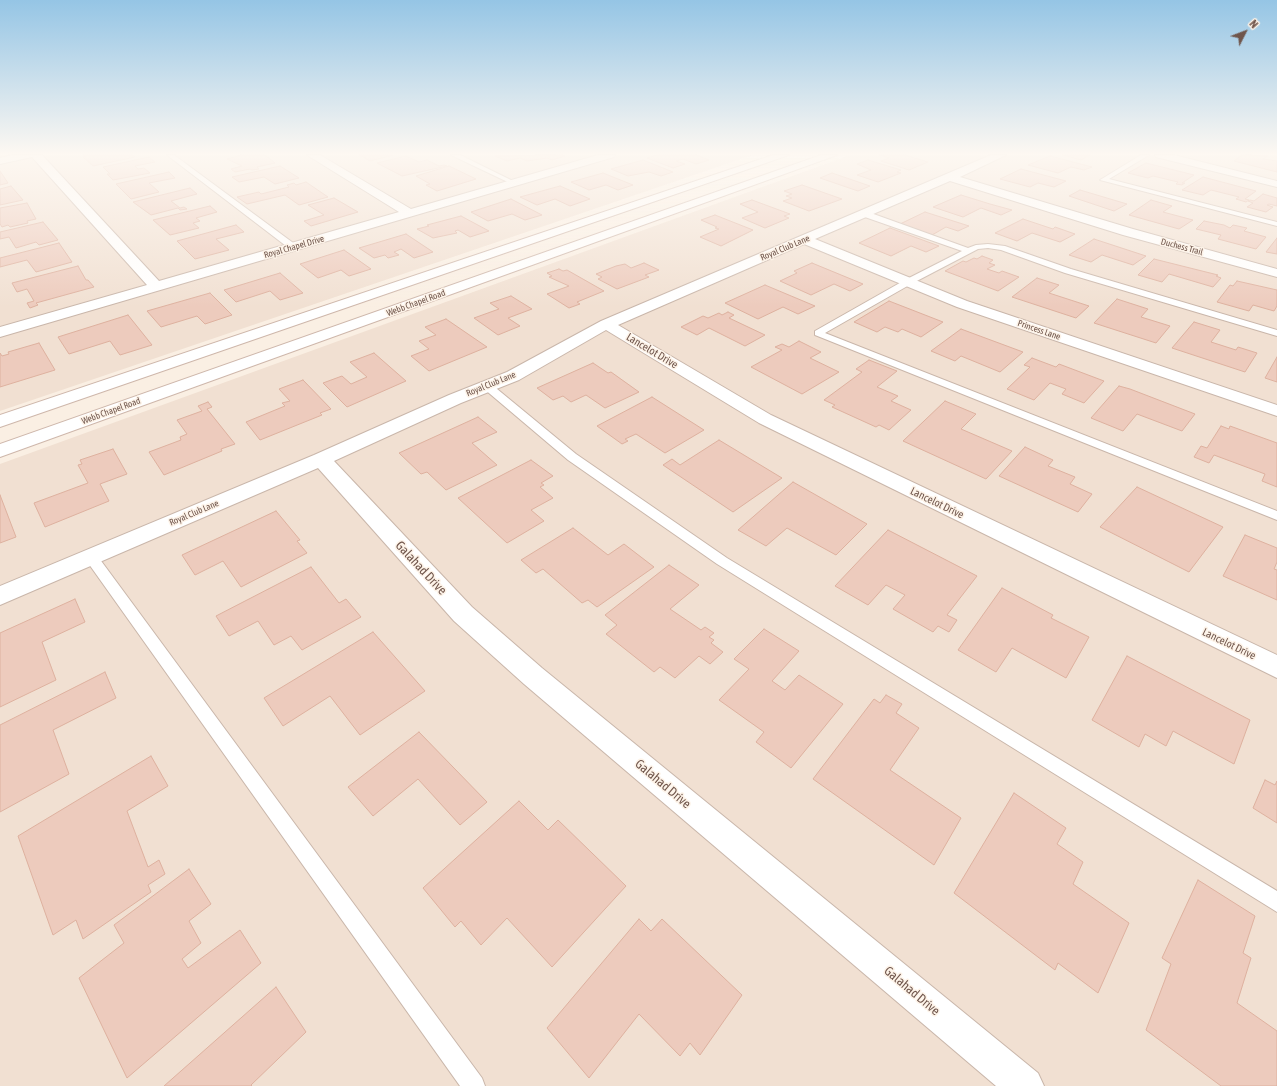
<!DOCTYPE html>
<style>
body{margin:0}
#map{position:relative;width:1277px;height:1086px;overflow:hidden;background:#faefe3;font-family:"Asap Condensed",sans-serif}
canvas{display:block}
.north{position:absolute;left:1225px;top:12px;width:40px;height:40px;-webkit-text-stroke:3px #fdf3e8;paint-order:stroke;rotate:48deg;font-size:11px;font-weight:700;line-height:16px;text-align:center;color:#6f554b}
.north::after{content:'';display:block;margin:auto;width:14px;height:18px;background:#6f554b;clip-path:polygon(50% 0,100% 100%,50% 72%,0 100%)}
</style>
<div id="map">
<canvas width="1277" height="1086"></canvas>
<div class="north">N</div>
</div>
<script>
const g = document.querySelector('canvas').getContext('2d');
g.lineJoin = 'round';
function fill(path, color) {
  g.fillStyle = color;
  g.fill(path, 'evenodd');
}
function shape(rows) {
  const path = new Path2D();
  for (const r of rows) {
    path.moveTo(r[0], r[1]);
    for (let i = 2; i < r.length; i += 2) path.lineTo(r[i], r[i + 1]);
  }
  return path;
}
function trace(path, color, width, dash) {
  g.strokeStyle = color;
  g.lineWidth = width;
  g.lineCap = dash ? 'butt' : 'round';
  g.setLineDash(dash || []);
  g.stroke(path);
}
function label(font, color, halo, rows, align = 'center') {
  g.font = font + ' "Asap Condensed",sans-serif';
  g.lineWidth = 3;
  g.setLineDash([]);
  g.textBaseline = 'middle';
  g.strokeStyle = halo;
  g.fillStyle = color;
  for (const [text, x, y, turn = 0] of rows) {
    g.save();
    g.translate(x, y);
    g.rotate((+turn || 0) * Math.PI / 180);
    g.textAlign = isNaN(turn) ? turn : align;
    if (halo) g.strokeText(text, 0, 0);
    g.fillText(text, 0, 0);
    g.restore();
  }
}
const residential = shape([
 [0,155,753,155,0,411],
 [850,155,1277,155,1277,1086,0,1086,0,464]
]);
const building = shape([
 [84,155,133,155,135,157,93,166,83,157,86,156,84,155],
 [242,155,265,155,275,163,257,167,259,169,252,170,250,169,235,172,231,169,242,166,227,159,242,155],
 [360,155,393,155,370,161,360,155],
 [562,155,565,156,552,160,547,158,527,161,520,158,507,161,495,156,562,155],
 [657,155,696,155,709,160,696,164,683,159,676,161,685,164,673,168,647,158,657,155],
 [880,155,905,155,928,162,909,170,881,161,889,158,880,155],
 [1063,155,1090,155,1081,160,1063,155],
 [1242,155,1268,156,1263,159,1277,161,1277,172,1234,161,1242,155],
 [406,156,419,162,427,160,439,166,444,165,447,166,402,176,377,163,406,156],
 [1050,156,1092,167,1084,170,1071,167,1058,173,1028,165,1050,156],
 [149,157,155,162,135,166,138,169,144,168,150,173,113,180,107,174,110,174,103,167,149,157],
 [643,160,673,172,661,176,649,172,628,176,611,169,643,160],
 [868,160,901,170,897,172,901,173,878,182,857,175,871,170,857,164,868,160],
 [1146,163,1194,175,1182,183,1185,183,1182,185,1176,184,1178,182,1153,176,1148,178,1128,173,1146,163],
 [280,166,299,178,275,184,264,177,239,182,232,177,280,166],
 [449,166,476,179,437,191,426,185,430,184,416,176,449,166],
 [1021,169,1066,181,1054,187,1038,183,1030,187,1000,179,1021,169],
 [0,171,8,183,0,185,0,171],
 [169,172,175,178,149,183,159,192,131,199,116,184,169,172],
 [603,173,633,185,618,190,606,185,589,190,571,182,603,173],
 [832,173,870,186,858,191,820,178,832,173],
 [1203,177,1256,191,1245,199,1249,200,1246,202,1236,199,1239,197,1211,190,1203,195,1182,190,1203,177],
 [306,182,328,197,299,205,285,195,247,204,237,197,259,192,261,194,289,187,287,185,294,183,296,185,306,182],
 [802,185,842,199,809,211,783,201,792,198,786,196,792,194,784,191,802,185],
 [11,186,23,200,0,205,0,189,11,186],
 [560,186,590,199,570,206,555,199,537,205,520,197,560,186],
 [190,188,197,194,171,201,180,208,184,207,187,209,180,210,178,208,151,215,133,202,190,188],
 [1080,190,1127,204,1114,211,1069,196,1080,190],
 [1263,194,1277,198,1277,206,1269,204,1267,205,1273,207,1266,212,1247,207,1253,203,1248,201,1250,200,1254,201,1263,194],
 [961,195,990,204,1012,210,1001,215,981,208,963,217,933,207,961,195],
 [334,198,358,212,311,226,304,221,324,215,308,205,334,198],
 [511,199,542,215,525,220,512,214,488,221,471,212,511,199],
 [752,200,790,214,784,216,789,218,765,228,742,218,758,212,740,204,752,200],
 [1151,200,1172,206,1163,212,1193,220,1179,229,1129,215,1151,200],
 [27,203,36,219,27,221,28,223,10,227,8,225,2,227,0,224,0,208,27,203],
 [210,206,217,212,196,218,200,221,193,223,199,228,170,235,153,220,210,206],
 [925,212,969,226,958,231,946,227,932,235,900,224,925,212],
 [715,215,753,230,721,246,700,237,719,229,715,228,717,227,701,220,715,215],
 [461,216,489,231,470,237,458,230,455,231,457,233,433,238,417,229,429,226,427,225,461,216],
 [1023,219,1053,229,1055,227,1075,234,1060,242,1032,233,1017,241,995,233,1023,219],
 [1204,221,1224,225,1230,228,1233,225,1247,228,1244,231,1266,237,1256,249,1218,239,1221,235,1196,229,1204,221],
 [43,222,58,240,39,245,36,242,16,248,9,237,0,239,0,232,43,222],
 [236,225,244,232,216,239,229,250,195,259,177,241,236,225],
 [890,228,939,246,926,252,911,246,891,256,859,243,890,228],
 [406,234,433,252,414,258,401,249,394,252,399,255,388,258,385,255,374,258,359,248,406,234],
 [1277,238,1277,254,1266,252,1277,238],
 [1094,239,1146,256,1133,265,1102,255,1091,262,1069,255,1094,239],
 [59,243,72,262,36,272,27,260,0,267,0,258,59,243],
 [344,250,371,269,349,276,341,270,318,278,300,264,344,250],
 [982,256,993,260,989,263,995,265,987,269,999,273,1002,271,1019,277,998,291,945,271,963,261,966,262,974,258,977,259,982,256],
 [1154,259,1218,275,1216,276,1221,278,1213,287,1169,274,1162,282,1138,275,1154,259],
 [644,263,659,270,645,275,649,277,617,289,598,279,602,277,596,274,616,266,625,264,631,268,644,263],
 [812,263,863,284,850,291,834,284,811,295,780,281,797,273,794,271,812,263],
 [78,266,86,280,88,280,94,287,36,303,38,305,30,308,27,303,34,301,27,289,17,292,12,283,78,266],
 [559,269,563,271,567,270,604,291,577,302,580,304,569,308,547,294,569,286,549,277,552,276,547,273,559,269],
 [280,273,303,293,280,300,270,291,236,302,224,290,280,273],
 [1037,278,1059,285,1049,293,1089,306,1076,318,1012,297,1037,278],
 [1237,281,1277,290,1277,306,1274,311,1253,305,1249,311,1217,302,1230,285,1233,286,1237,281],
 [765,285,815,306,798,314,783,307,758,319,725,303,765,285],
 [210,293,232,315,205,324,197,316,161,327,147,311,210,293],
 [511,296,532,309,508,318,520,326,498,335,474,318,499,309,490,303,511,296],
 [1117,299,1148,309,1141,317,1170,326,1156,343,1094,323,1117,299],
 [889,301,943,322,921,337,902,329,898,332,885,327,877,332,854,322,889,301],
 [728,312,734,315,729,318,765,335,745,346,709,328,697,335,681,327,703,316,708,318,719,313,722,315,728,312],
 [128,315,152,345,120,355,110,341,69,354,58,337,128,315],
 [446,319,487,347,429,371,411,356,429,349,419,341,436,335,425,327,446,319],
 [1194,322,1220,330,1211,342,1236,350,1238,347,1257,353,1245,372,1172,348,1194,322],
 [961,329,1023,352,1000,372,961,356,955,361,931,351,961,329],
 [799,341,821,352,810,358,839,372,802,394,751,367,782,350,775,347,782,344,789,347,799,341],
 [39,343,55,370,0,387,0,353,2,356,9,354,8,352,39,343],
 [374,353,406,381,347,407,323,383,342,376,351,384,367,377,350,362,374,353],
 [1277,357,1277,382,1265,378,1277,357],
 [1032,358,1056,367,1059,364,1104,381,1084,403,1062,394,1066,389,1050,383,1034,400,1007,389,1030,367,1024,365,1032,358],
 [869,360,897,371,877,387,898,396,891,401,911,410,889,430,879,425,876,427,832,407,835,405,824,400,862,372,856,369,869,360],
 [593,363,608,373,611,372,639,392,605,408,586,395,571,402,563,396,553,400,537,388,593,363],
 [303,380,331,409,320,413,322,415,260,440,246,422,285,406,282,403,290,401,279,389,303,380],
 [1119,386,1130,389,1195,414,1182,431,1137,414,1123,431,1091,418,1119,386],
 [652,397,704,430,665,453,636,434,625,439,628,441,622,444,597,426,652,397],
 [945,401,976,414,961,429,1012,451,986,479,903,441,945,401],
 [208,402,212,407,207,409,235,444,221,449,222,451,164,475,149,452,181,440,180,437,187,434,177,420,202,411,198,406,208,402],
 [478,417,497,432,472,443,497,465,446,490,427,472,421,474,399,453,478,417],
 [1221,426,1229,429,1230,426,1277,443,1277,487,1262,481,1265,474,1214,455,1209,463,1194,457,1201,446,1207,448,1221,426],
 [719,440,782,478,733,512,663,465,672,459,680,465,719,440],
 [1025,447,1053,460,1048,466,1075,477,1070,484,1092,494,1078,512,999,476,1025,447],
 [113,449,127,474,100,484,109,501,45,527,34,503,88,483,78,465,82,464,80,460,113,449],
 [531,460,553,476,541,483,544,485,540,487,553,498,531,510,544,521,507,543,458,498,531,460],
 [793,482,867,524,836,555,787,528,766,546,738,530,793,482],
 [1137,487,1223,527,1189,572,1100,527,1137,487],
 [0,495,16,537,0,543,0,495],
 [276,511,300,540,297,541,307,553,241,587,223,561,195,575,182,555,276,511],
 [573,528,608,555,624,544,654,567,597,607,588,600,582,603,543,569,536,573,521,560,573,528],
 [888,530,977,576,947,615,957,620,949,632,938,626,933,632,893,609,905,595,886,585,868,605,835,586,888,530],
 [1245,535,1277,548,1277,562,1274,569,1277,570,1277,600,1223,576,1245,535],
 [669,565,699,585,670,609,701,630,705,627,714,633,709,637,714,640,711,643,723,652,710,664,699,656,675,678,660,667,654,672,606,634,617,625,605,615,669,565],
 [311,567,339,603,346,599,361,617,302,650,291,636,274,645,258,621,229,636,216,616,311,567],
 [1002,588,1053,615,1051,618,1089,637,1066,678,1012,648,996,672,958,650,1002,588],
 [75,599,85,622,42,642,56,680,0,707,0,633,75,599],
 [764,629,799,651,772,681,785,690,799,675,843,704,791,768,756,742,764,732,719,700,749,669,734,659,764,629],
 [373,632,425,691,360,735,330,696,283,726,264,698,373,632],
 [1127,656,1250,720,1234,764,1173,731,1166,746,1145,734,1139,747,1092,720,1127,656],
 [105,672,116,698,53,730,69,774,0,812,0,725,105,672],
 [886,695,902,704,896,713,919,728,890,770,961,818,934,865,813,779,874,699,880,703,886,695],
 [419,732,487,802,460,825,418,779,373,816,348,787,419,732],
 [151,756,168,786,127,811,148,867,159,860,165,874,148,885,151,892,83,939,76,920,53,935,18,836,151,756],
 [1265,780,1275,785,1277,781,1277,823,1253,808,1265,780],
 [1014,793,1066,828,1057,844,1083,862,1073,884,1129,923,1098,993,1058,963,1055,970,954,893,1014,793],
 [519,801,548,830,558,820,626,886,552,967,507,918,481,945,461,921,455,927,423,888,519,801],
 [189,869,211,904,189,921,201,943,182,959,188,968,240,930,261,963,127,1078,79,978,124,943,114,925,189,869],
 [1198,880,1255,916,1243,953,1251,958,1237,1003,1277,1031,1277,1086,1221,1086,1146,1030,1171,964,1162,958,1198,880],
 [639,919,651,931,662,919,742,995,700,1055,690,1043,680,1056,639,1014,589,1078,547,1028,639,919],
 [276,987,306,1032,251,1085,252,1086,164,1086,276,987]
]);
const lane = shape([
 [167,155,174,155,296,245,296,249,290,249,167,155],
 [451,155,460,155,517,183,512,184,451,155],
 [1141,155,1149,155,1109,179,1277,222,1277,226,1100,180,1141,155],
 [862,212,868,212,968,248,976,245,988,244,1005,246,1071,269,1277,330,1277,336,1065,273,1001,250,988,248,978,249,911,284,825,333,1277,511,1277,520,815,335,815,331,905,280,962,251,862,216,862,212],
 [487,383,491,384,576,454,727,558,1277,891,1277,912,717,564,568,460,483,388,482,386,487,383],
 [91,552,96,554,482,1078,485,1086,460,1086,86,560,84,557,86,554,91,552]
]);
const street = shape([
 [12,155,42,155,159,281,399,212,307,155,320,155,411,209,598,155,615,155,614,157,0,337,0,327,147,285,32,157,0,164,0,158,12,155],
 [991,155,1006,155,960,177,1133,229,1277,269,1277,277,1123,235,950,181,815,239,967,301,1277,405,1277,416,957,307,804,244,618,325,771,415,1277,655,1277,678,759,423,606,330,519,380,461,403,334,461,472,607,542,668,1038,1073,1044,1086,996,1086,524,684,454,621,318,468,0,605,0,586,314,455,449,395,507,372,601,321,991,155],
 [1155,155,1174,155,1277,181,1277,187,1156,157,1155,155]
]);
const secondary = shape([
 [773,155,789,155,0,427,0,415,773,155],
 [821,155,837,155,0,457,0,444,821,155]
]);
const farStreetnames = [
 ["Royal Chapel Drive",294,247,-16],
 ["Duchess Trail",1182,247,15],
 ["Royal Club Lane",785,248,-23],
 ["Webb Chapel Road",416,303,-20],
 ["Princess Lane",1039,330,19],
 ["Royal Club Lane",491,384,-22],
 ["Webb Chapel Road",111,411,-20],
 ["Royal Club Lane",194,513,-23]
];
const streetNames = [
 ["Lancelot Drive",652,351,31],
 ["Lancelot Drive",937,503,26],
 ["Lancelot Drive",1229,644,26]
];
const nearStreetnames = [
 ["Galahad Drive",421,568,47],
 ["Galahad Drive",663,784,40],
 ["Galahad Drive",912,991,40]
];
fill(residential, '#f1e0d2');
fill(building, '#edcbbd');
trace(building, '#deb19f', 1);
trace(lane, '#c9b6aa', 2);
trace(street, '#c9b6aa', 2);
trace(secondary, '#ceb7ab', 2);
fill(lane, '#fff');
fill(street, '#fff');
fill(secondary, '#fff');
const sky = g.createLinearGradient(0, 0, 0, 307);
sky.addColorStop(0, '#95c5e5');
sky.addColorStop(0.5, '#fdf8f2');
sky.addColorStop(1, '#fdf8f200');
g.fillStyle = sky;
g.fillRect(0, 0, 1277, 307);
label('9px', '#6f554b', '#fdf3e8', farStreetnames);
label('11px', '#6f554b', '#fdf3e8', streetNames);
label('13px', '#6f554b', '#fdf3e8', nearStreetnames);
</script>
